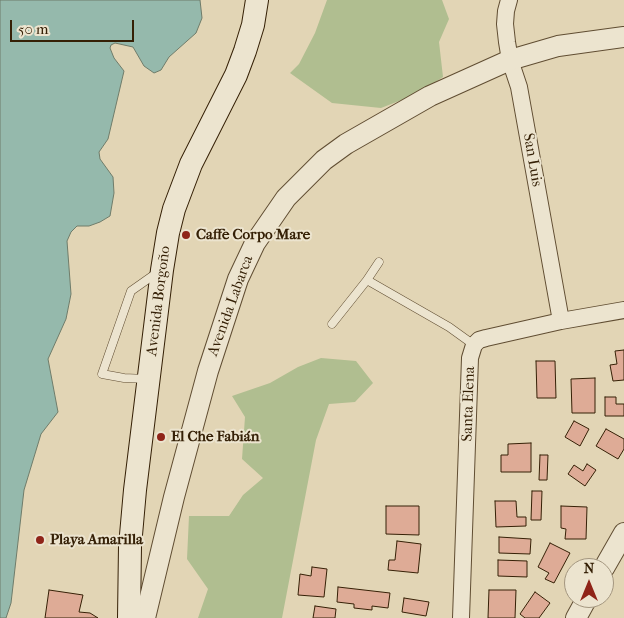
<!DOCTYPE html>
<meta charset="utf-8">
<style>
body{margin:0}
#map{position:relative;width:624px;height:618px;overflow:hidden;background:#e2d5b5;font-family:"IM FELL French Canon",serif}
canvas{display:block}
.north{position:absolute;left:564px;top:558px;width:50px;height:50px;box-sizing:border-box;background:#ece4cf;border:1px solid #a3967f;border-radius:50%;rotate:0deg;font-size:14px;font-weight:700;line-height:20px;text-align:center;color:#352006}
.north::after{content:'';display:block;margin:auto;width:18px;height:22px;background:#8f2418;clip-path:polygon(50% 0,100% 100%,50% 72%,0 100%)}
.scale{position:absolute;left:10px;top:20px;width:124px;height:22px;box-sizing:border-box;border:2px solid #352006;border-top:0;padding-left:6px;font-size:15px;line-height:18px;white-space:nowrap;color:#352006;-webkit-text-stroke:4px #ece4cf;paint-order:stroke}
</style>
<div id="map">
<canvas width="624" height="618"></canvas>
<div class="north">N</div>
<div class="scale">50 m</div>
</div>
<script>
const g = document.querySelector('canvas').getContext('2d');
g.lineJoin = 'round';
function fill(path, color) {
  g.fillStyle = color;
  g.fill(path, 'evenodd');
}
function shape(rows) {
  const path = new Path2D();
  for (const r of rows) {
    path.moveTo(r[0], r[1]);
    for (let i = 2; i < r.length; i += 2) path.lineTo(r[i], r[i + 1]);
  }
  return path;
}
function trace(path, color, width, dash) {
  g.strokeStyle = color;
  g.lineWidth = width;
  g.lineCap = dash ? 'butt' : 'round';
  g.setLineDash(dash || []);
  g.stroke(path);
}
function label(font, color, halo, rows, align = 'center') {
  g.font = font + ' "IM FELL French Canon",serif';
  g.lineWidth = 4;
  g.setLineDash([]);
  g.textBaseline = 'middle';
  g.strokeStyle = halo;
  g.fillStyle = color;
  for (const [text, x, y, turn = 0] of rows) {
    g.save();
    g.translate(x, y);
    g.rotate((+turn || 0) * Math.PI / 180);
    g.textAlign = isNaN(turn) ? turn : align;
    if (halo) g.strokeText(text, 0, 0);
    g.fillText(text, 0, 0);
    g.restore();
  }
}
const green = shape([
 [327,0,442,0,449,19,439,42,443,77,417,94,381,108,332,103,290,73,299,64,315,33],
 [321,358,356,361,373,383,355,402,329,404,316,440,282,618,198,618,208,589,187,559,189,516,229,516,243,495,263,478,242,459,245,417,232,396,270,383,298,367]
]);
const water = shape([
 [0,0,200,0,202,18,196,33,169,57,161,70,154,73,144,66,133,47,115,43,111,45,110,48,114,58,124,71,108,139,99,152,100,159,113,177,114,193,110,216,100,222,89,226,77,226,71,232,67,241,71,294,66,319,48,359,58,412,41,434,24,490,11,603,6,618,0,618,0,0]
]);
const building = shape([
 [624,350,624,380,613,381,610,365,617,364,615,351,624,350],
 [536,361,555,361,556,398,537,398,536,361],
 [595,378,595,413,572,413,571,379,595,378],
 [605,397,616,397,616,404,624,404,624,416,605,416,605,397],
 [574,421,589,429,580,446,565,437,574,421],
 [606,429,624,439,624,449,618,459,596,446,606,429],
 [531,443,531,472,501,472,501,455,508,455,508,444,531,443],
 [540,455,548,455,547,480,539,480,540,455],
 [587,464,596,470,585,486,568,474,574,465,583,471,587,464],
 [532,491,542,491,541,520,531,520,532,491],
 [495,501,516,501,517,517,526,517,526,526,496,527,495,501],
 [386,506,419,506,419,535,386,534,386,506],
 [561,506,587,507,586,539,565,539,566,529,561,528,561,506],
 [499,537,531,539,530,554,499,553,499,537],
 [397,541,421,544,418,573,388,570,389,560,395,560,397,541],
 [550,543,570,553,554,583,545,579,549,573,538,567,550,543],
 [498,560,527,561,527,577,498,576,498,560],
 [312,567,327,569,324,597,298,595,300,574,311,576,312,567],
 [338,587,390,593,388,608,372,606,372,610,354,608,354,604,337,602,338,587],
 [49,590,83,595,79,612,90,613,98,618,45,618,49,590],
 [489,590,516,590,515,618,488,618,489,590],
 [535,592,550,603,539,618,525,618,520,614,535,592],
 [404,598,429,602,426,616,402,612,404,598],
 [315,606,336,609,335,618,313,618,315,606]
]);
const service = shape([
 [367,280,449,327,474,345],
 [332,324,367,280,379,262],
 [147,379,124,378,102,374,131,291,158,272]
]);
const minor = shape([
 [509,0,506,11,505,24,507,42,510,60,519,87,561,321],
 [461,618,470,358,474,345,479,340,486,338,561,321,624,310]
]);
const tertiary = shape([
 [604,568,624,533],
 [145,618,174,497,208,371,238,279,255,243,286,198,324,160,346,144,430,96,510,60,558,46,624,37],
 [576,618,587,598]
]);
const secondary = shape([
 [129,618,130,546,135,490,162,270,168,233,174,209,191,164,236,75,245,51,253,25,257,0]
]);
const markers = [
 [186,235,5,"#8f2418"],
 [161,437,5,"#8f2418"],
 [40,540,5,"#8f2418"]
];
const streetNames = [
 ["San Luis",532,160,80],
 ["Avenida Borgoño",159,301,-83],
 ["Avenida Labarca",231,306,-70],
 ["Santa Elena",469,404,-88]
];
const poiNames = [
 ["Caffe Corpo Mare",196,235],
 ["El Che Fabián",171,437],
 ["Playa Amarilla",50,540]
];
fill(green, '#b0be90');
fill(water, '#95b9ac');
trace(water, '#6f7c6a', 1);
fill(building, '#deab96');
trace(building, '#352006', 1);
trace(service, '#604d32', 9);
trace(minor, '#604d32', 18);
trace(tertiary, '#604d32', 22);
trace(secondary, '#352006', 24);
trace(service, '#ece4cf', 8);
trace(minor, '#ece4cf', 16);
trace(tertiary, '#ece4cf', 20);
trace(secondary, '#ece4cf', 22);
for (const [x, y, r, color] of markers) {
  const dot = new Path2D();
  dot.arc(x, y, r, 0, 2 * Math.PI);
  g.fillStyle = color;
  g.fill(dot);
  trace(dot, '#ece4cf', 2);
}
label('15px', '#352006', '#ece4cf', streetNames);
label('bold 15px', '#352006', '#ece4cf', poiNames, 'left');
</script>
